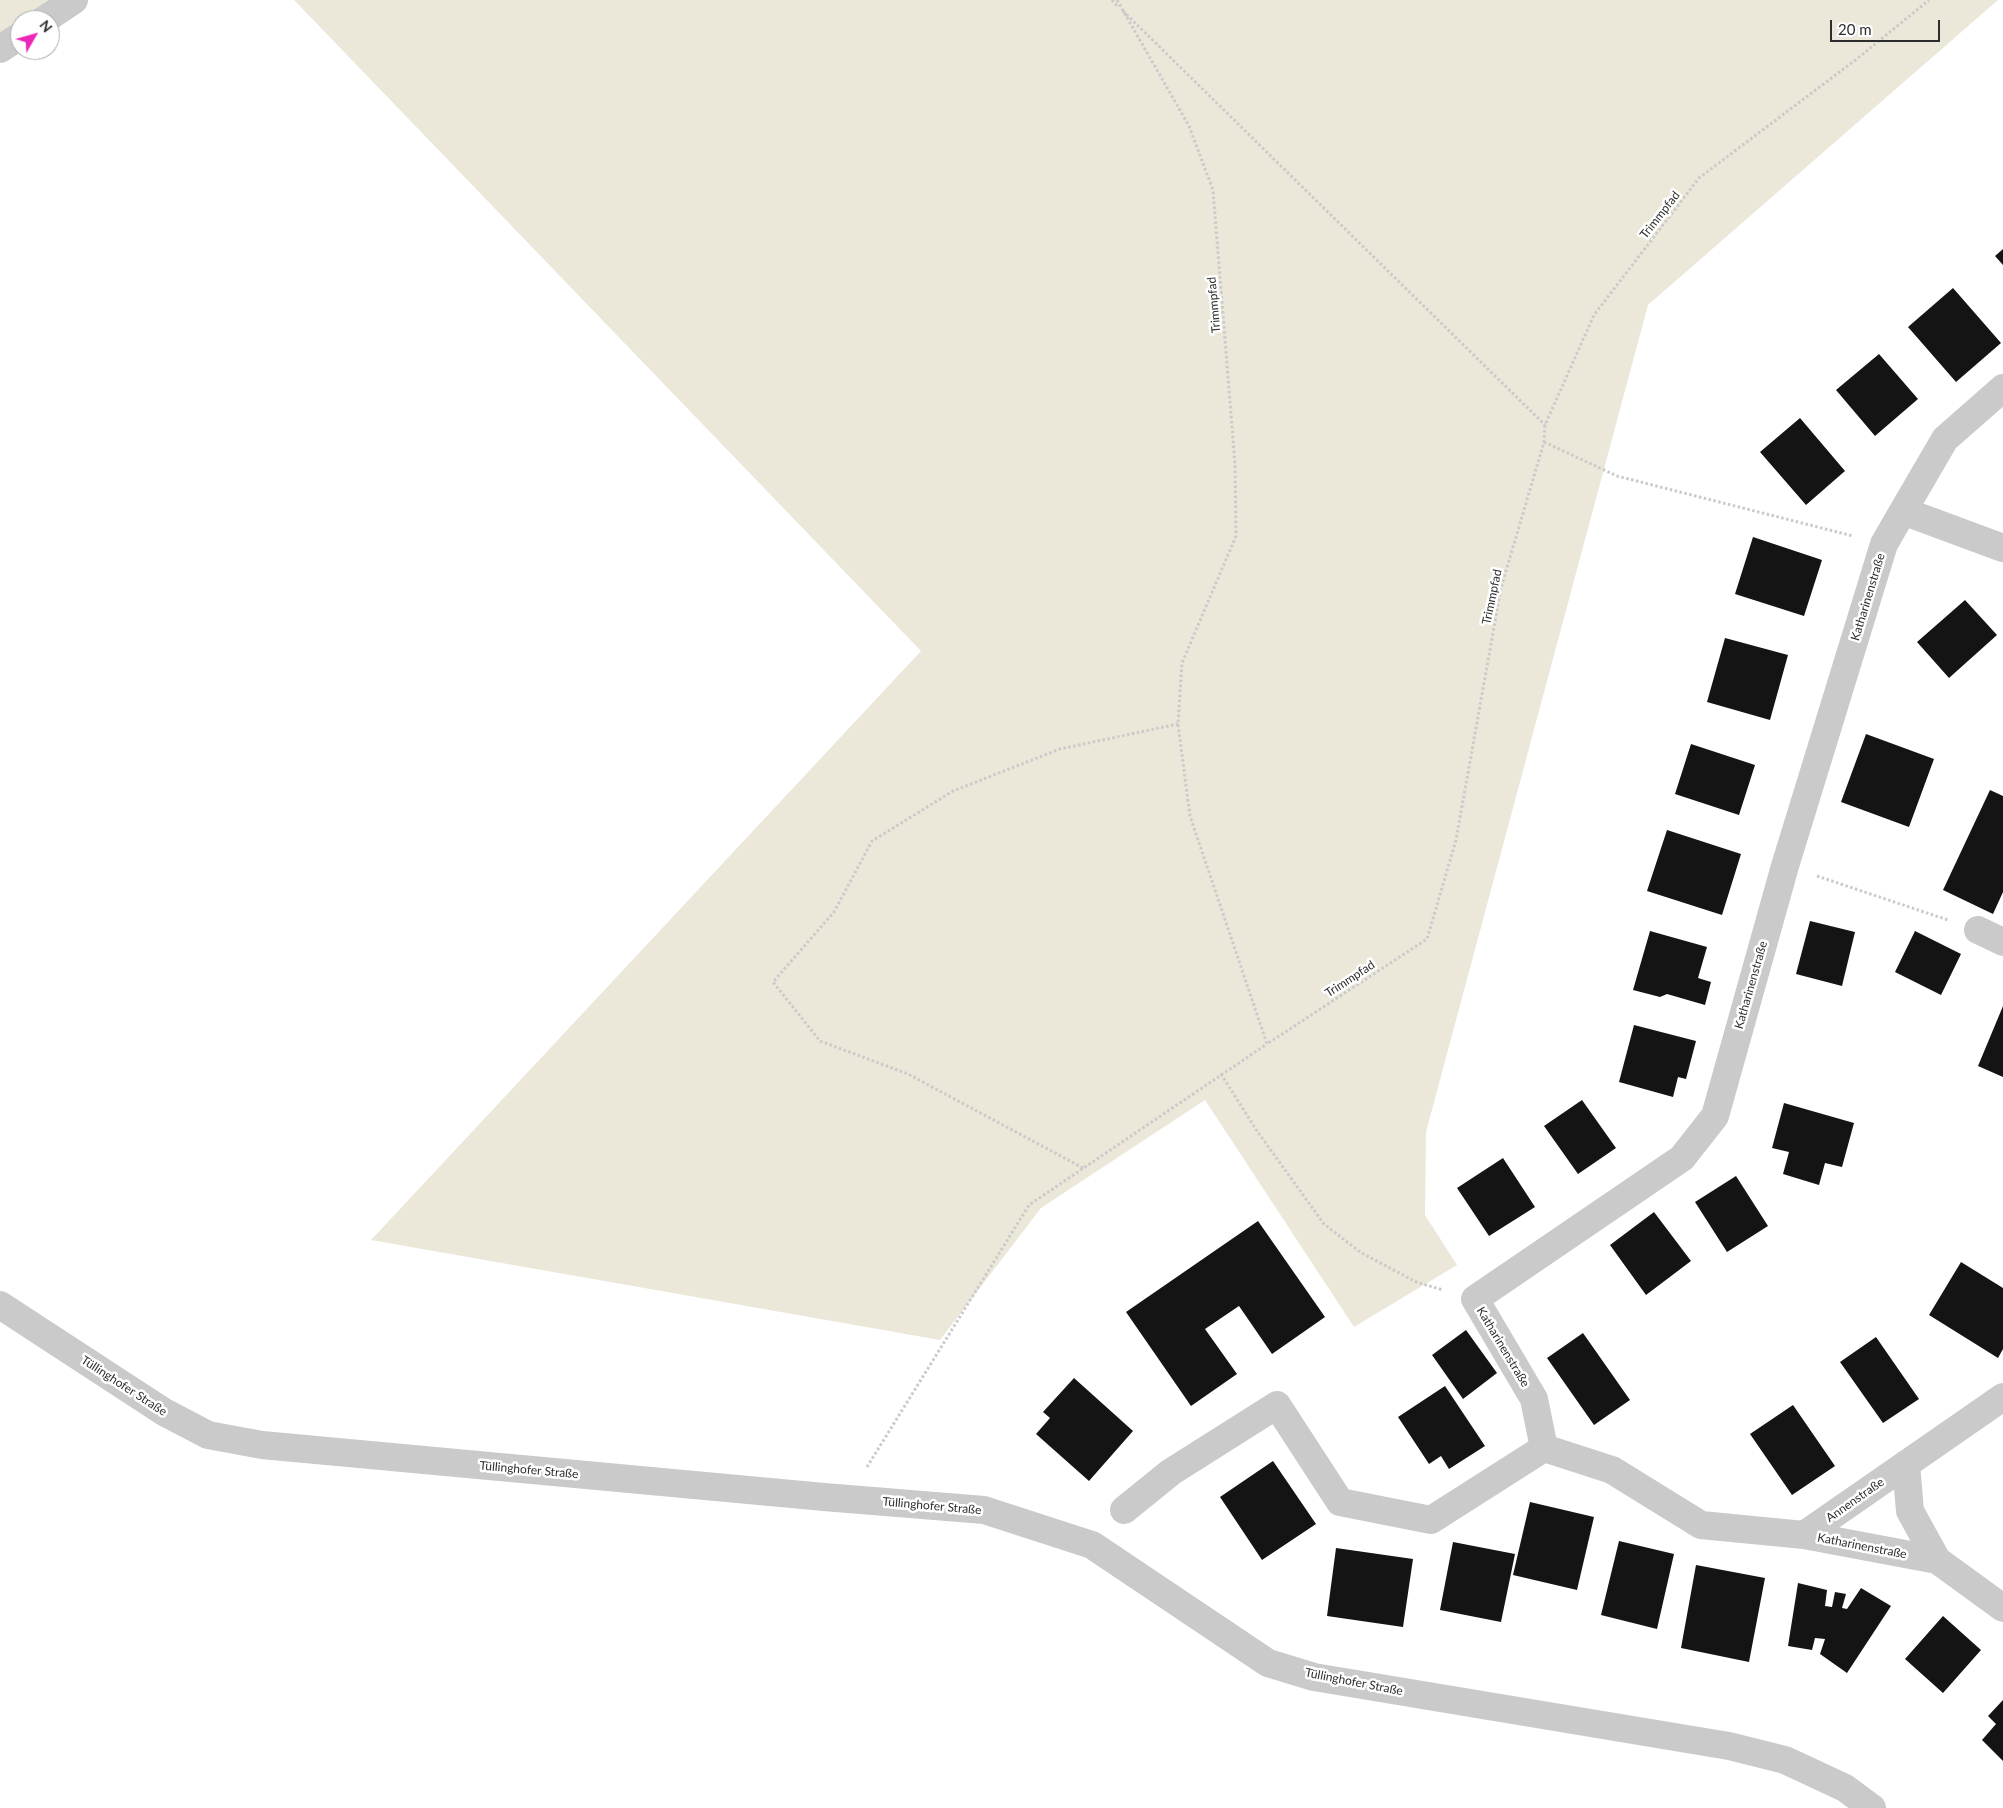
<!DOCTYPE html>
<meta charset="utf-8">
<style>
body{margin:0}
#map{position:relative;width:2003px;height:1808px;overflow:hidden;background:#fff;font-family:Lato,sans-serif}
canvas{display:block}
.north{position:absolute;left:10px;top:10px;width:50px;height:50px;box-sizing:border-box;background:#fff;border:1px solid #ababab;border-radius:50%;rotate:52deg;font-size:14px;font-weight:700;line-height:20px;text-align:center;color:#2d2d2d}
.north::after{content:'';display:block;margin:auto;width:18px;height:22px;background:#ec27b8;clip-path:polygon(50% 0,100% 100%,50% 72%,0 100%)}
.scale{position:absolute;left:1830px;top:20px;width:110px;height:22px;box-sizing:border-box;border:2px solid #2d2d2d;border-top:0;padding-left:6px;font-size:15px;line-height:18px;white-space:nowrap;color:#2d2d2d;-webkit-text-stroke:4px #fff;paint-order:stroke}
</style>
<div id="map">
<canvas width="2003" height="1808"></canvas>
<div class="north">N</div>
<div class="scale">20 m</div>
</div>
<script>
const g = document.querySelector('canvas').getContext('2d');
g.lineJoin = 'round';
function fill(path, color) {
  g.fillStyle = color;
  g.fill(path, 'evenodd');
}
function shape(rows) {
  const path = new Path2D();
  for (const r of rows) {
    path.moveTo(r[0], r[1]);
    for (let i = 2; i < r.length; i += 2) path.lineTo(r[i], r[i + 1]);
  }
  return path;
}
function trace(path, color, width, dash) {
  g.strokeStyle = color;
  g.lineWidth = width;
  g.lineCap = dash ? 'butt' : 'round';
  g.setLineDash(dash || []);
  g.stroke(path);
}
function label(font, color, halo, rows, align = 'center') {
  g.font = font + ' Lato,sans-serif';
  g.lineWidth = 5;
  g.setLineDash([]);
  g.textBaseline = 'middle';
  g.strokeStyle = halo;
  g.fillStyle = color;
  for (const [text, x, y, turn = 0] of rows) {
    g.save();
    g.translate(x, y);
    g.rotate((+turn || 0) * Math.PI / 180);
    g.textAlign = isNaN(turn) ? turn : align;
    if (halo) g.strokeText(text, 0, 0);
    g.fillText(text, 0, 0);
    g.restore();
  }
}
const green = shape([
 [0,0,60,0,30,20,20,20,20,27,0,40],
 [294,0,1998,0,1648,305,1426,1132,1425,1215,1457,1265,1354,1327,1205,1100,1041,1208,940,1340,371,1240,921,651]
]);
const building = shape([
 [2003,249,2003,265,1995,256],
 [1953,288,2001,343,1956,382,1908,327],
 [1879,354,1918,399,1875,436,1836,390],
 [1800,418,1845,471,1806,505,1760,452],
 [1753,537,1822,560,1804,616,1735,594],
 [1965,600,1997,635,1949,678,1917,642],
 [1725,638,1788,655,1770,720,1707,702],
 [1866,734,1934,759,1909,827,1841,802],
 [1691,744,1755,765,1739,815,1675,794],
 [1990,790,2003,796,2003,892,1993,914,1943,890],
 [1667,830,1741,854,1722,915,1647,891],
 [1810,921,1855,932,1842,986,1796,974],
 [1650,931,1707,947,1698,978,1711,982,1705,1005,1667,994,1660,997,1633,990],
 [1915,931,1961,954,1941,995,1895,972],
 [2003,1006,2003,1077,1978,1066],
 [1634,1025,1696,1041,1686,1079,1678,1077,1673,1097,1619,1082],
 [1582,1100,1616,1148,1578,1174,1544,1126],
 [1784,1103,1854,1123,1842,1167,1825,1163,1819,1185,1783,1174,1789,1152,1772,1148],
 [1503,1158,1535,1207,1489,1236,1457,1188],
 [1736,1176,1768,1226,1727,1252,1695,1202],
 [1654,1212,1691,1261,1646,1295,1610,1245],
 [1258,1221,1325,1317,1272,1354,1239,1306,1205,1329,1237,1374,1191,1406,1126,1312],
 [1961,1262,2003,1288,2003,1349,1998,1358,1929,1315],
 [1466,1330,1497,1373,1463,1399,1432,1355],
 [1583,1333,1630,1400,1594,1425,1547,1358],
 [1876,1337,1919,1399,1883,1423,1840,1362],
 [1074,1378,1133,1431,1089,1481,1036,1434,1050,1418,1043,1412],
 [1445,1386,1485,1446,1449,1469,1441,1456,1429,1464,1398,1417],
 [1793,1405,1835,1466,1792,1495,1750,1434],
 [1273,1461,1316,1524,1262,1560,1220,1497],
 [1530,1502,1594,1517,1577,1590,1513,1575],
 [1619,1541,1674,1554,1657,1629,1601,1615],
 [1453,1542,1515,1554,1501,1622,1440,1610],
 [1336,1548,1413,1559,1403,1627,1327,1616],
 [1696,1565,1765,1578,1749,1662,1681,1648],
 [1798,1583,1827,1590,1825,1606,1832,1607,1835,1592,1846,1594,1842,1608,1847,1609,1861,1588,1891,1606,1847,1673,1820,1654,1825,1639,1815,1638,1812,1650,1788,1646],
 [1943,1616,1981,1650,1943,1693,1905,1659],
 [2003,1700,2003,1761,1982,1740,1996,1724,1988,1716]
]);
const path = shape([
 [1112,0,1118,7],
 [1117,0,1189,126,1213,190,1235,464,1236,536,1182,663,1178,724,1190,816,1267,1044,1427,939,1456,840,1501,588,1544,442,1545,425,1594,315,1699,178,1858,58,1929,0],
 [1123,11,1545,425],
 [1544,442,1617,476,1853,536],
 [1817,876,1948,920],
 [1221,1074,1257,1131,1324,1224,1360,1252,1416,1282,1443,1290],
 [1083,1168,908,1074,820,1041,773,982,834,912,872,841,953,791,1060,749,1178,724],
 [867,1467,1029,1205,1267,1044]
]);
const street = shape([
 [44,20,74,0],
 [0,49,20,36],
 [1903,511,1945,439,2003,388],
 [1978,930,2003,942],
 [0,1305,164,1412,208,1435,262,1445,824,1497,984,1510,1092,1545,1268,1663,1314,1677,1729,1746,1785,1760,1845,1788,1872,1808],
 [1544,1448,1534,1399,1475,1299,1682,1158,1715,1116,1785,866,1884,544,1903,511,2003,548],
 [1906,1464,1910,1511,1937,1560],
 [1124,1510,1171,1472,1277,1405,1340,1502,1431,1520,1544,1448,1612,1470,1701,1525,1804,1535,1937,1560,2003,1608],
 [1804,1535,2003,1397]
]);
const streetNames = [
 ["Trimmpfad",1660,215,-52],
 ["Trimmpfad",1214,305,-95],
 ["Trimmpfad",1492,597,-78],
 ["Katharinenstraße",1868,597,-73],
 ["Trimmpfad",1350,979,-33],
 ["Katharinenstraße",1751,985,-74],
 ["Katharinenstraße",1503,1347,59],
 ["Tüllinghofer Straße",124,1386,33],
 ["Tüllinghofer Straße",529,1470,5],
 ["Annenstraße",1855,1500,-35],
 ["Tüllinghofer Straße",932,1506,5],
 ["Katharinenstraße",1862,1546,11],
 ["Tüllinghofer Straße",1354,1682,11]
];
fill(green, '#ebe8da');
fill(building, '#141414');
trace(path, '#cacaca', 3, [2.5, 2.5]);
trace(street, '#cacaca', 28);
label('12px', '#2d2d2d', '#fff', streetNames);
</script>
